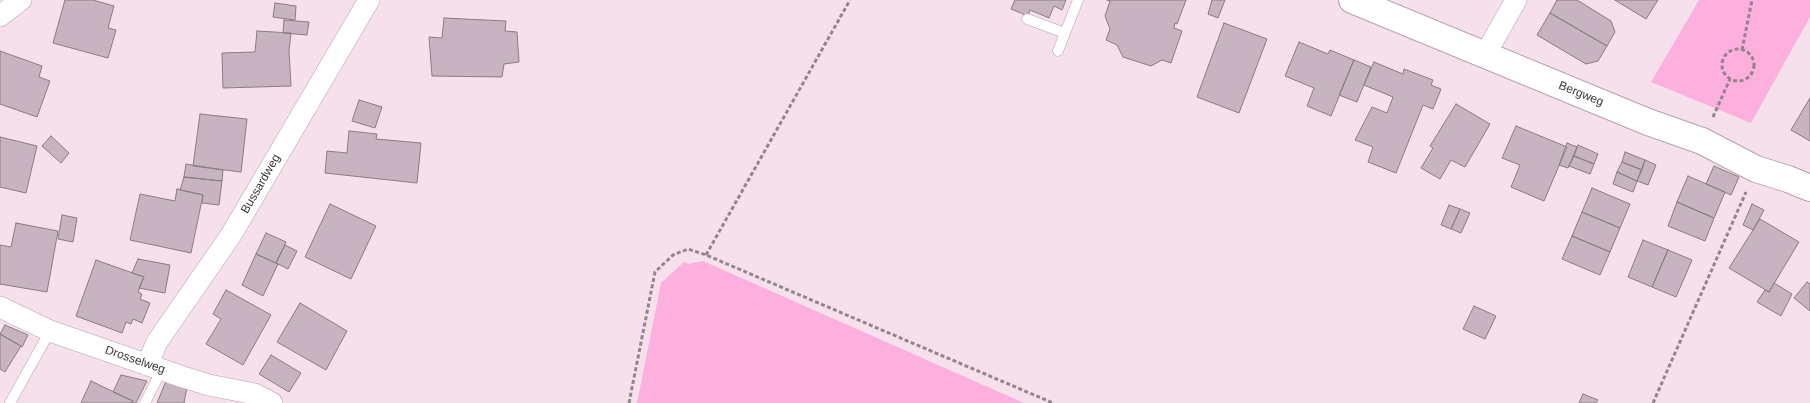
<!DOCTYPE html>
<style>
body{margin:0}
canvas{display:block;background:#f5e0ec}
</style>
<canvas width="1810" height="403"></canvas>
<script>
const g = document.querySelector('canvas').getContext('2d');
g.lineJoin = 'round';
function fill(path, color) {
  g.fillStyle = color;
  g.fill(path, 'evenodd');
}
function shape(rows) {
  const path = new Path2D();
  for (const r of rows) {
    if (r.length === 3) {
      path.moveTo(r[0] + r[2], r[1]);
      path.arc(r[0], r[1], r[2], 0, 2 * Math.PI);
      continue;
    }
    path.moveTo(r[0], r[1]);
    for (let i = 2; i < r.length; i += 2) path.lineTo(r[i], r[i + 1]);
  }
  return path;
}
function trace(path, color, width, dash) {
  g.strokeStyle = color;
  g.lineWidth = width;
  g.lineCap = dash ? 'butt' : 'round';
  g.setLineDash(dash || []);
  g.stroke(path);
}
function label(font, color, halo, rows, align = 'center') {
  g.font = font + ' Helvetica,sans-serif';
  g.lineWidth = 4;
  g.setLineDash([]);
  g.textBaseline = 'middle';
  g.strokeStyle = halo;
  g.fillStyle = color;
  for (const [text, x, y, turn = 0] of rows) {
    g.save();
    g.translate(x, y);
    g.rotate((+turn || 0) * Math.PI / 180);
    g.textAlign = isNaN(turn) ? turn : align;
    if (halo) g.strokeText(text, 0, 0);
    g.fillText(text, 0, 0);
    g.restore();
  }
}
const green = shape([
 [1699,0,1810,0,1810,17,1751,123,1651,82],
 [703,261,1024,403,637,403,661,283,684,262,688,264]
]);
const building = shape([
 [65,0,93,0,114,6,108,28,116,30,108,58,53,43,65,0],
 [1015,0,1066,0,1062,10,1054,6,1049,18,1030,10,1028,16,1011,9,1015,0],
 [1107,0,1186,0,1177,24,1175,23,1174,28,1182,31,1171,63,1162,60,1151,66,1123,57,1117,45,1106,40,1110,29,1105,16,1110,1,1107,0],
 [1212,0,1225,0,1218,18,1208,14,1212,0],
 [1557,0,1577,0,1611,21,1615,32,1607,46,1550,13,1557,0],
 [1615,0,1658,0,1646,19,1615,0],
 [275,3,296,6,295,20,273,17,275,3],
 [1550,13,1607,46,1598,61,1586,64,1537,35,1550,13],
 [444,18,506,21,505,31,517,32,519,62,504,64,502,77,432,76,429,37,442,38,444,18],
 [284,20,309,22,307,35,283,33,284,20],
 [1224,23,1267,39,1239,113,1197,97,1224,23],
 [257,31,291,33,289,51,291,86,223,88,222,53,255,52,257,31],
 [1299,42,1328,54,1330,50,1354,60,1331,116,1307,106,1314,88,1285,76,1299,42],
 [0,51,42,66,39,77,50,81,37,117,0,104,0,51],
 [1354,60,1371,67,1357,102,1339,95,1354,60],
 [1374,62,1403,74,1404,69,1433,80,1431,85,1441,89,1433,109,1423,105,1396,173,1368,162,1373,147,1355,140,1372,107,1387,113,1393,97,1364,85,1374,62],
 [1810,98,1810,141,1791,130,1810,98],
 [359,100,382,107,375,128,352,121,359,100],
 [1456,104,1490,124,1465,167,1451,160,1440,179,1421,168,1433,148,1430,146,1456,104],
 [200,114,247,119,241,172,193,166,200,114],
 [1516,126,1567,147,1544,201,1511,187,1520,165,1502,158,1516,126],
 [349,131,377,134,376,139,421,143,417,183,325,173,327,151,347,153,349,131],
 [51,136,69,153,61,163,42,146,51,136],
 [0,137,37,146,26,193,0,187,0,137],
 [1567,143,1577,147,1568,168,1559,165,1567,143],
 [1578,145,1598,154,1594,164,1574,156,1578,145],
 [1625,152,1645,160,1642,170,1622,162,1625,152],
 [1574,156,1594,164,1590,174,1569,166,1574,156],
 [1645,160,1656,165,1648,185,1637,181,1645,160],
 [1622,162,1642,170,1637,181,1617,172,1622,162],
 [186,164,223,170,222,181,184,177,186,164],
 [1714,166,1739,177,1731,195,1706,184,1714,166],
 [1617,172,1637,181,1633,192,1613,184,1617,172],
 [1688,176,1725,192,1714,218,1677,202,1688,176],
 [184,177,222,181,219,205,202,203,203,195,180,190,184,177],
 [1592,188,1630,204,1620,228,1582,212,1592,188],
 [177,189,203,195,191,253,130,240,140,194,175,201,177,189],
 [1677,202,1714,218,1705,241,1668,226,1677,202],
 [330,204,376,226,351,279,305,257,330,204],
 [1752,204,1764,210,1753,230,1743,225,1752,204],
 [1449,205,1460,209,1451,229,1441,225,1449,205],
 [1460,209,1470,213,1461,233,1451,229,1460,209],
 [1582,212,1620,228,1610,252,1572,236,1582,212],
 [62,215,77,218,73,242,58,239,62,215],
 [1760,219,1799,242,1769,292,1729,268,1760,219],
 [16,223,58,231,47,292,0,284,0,245,11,247,16,223],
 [266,233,286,242,276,263,256,254,266,233],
 [1572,236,1610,252,1600,275,1562,259,1572,236],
 [1643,240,1668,250,1652,287,1628,277,1643,240],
 [285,245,297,251,288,269,276,263,285,245],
 [1668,250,1692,260,1676,297,1652,287,1668,250],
 [256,254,278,264,263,296,242,285,256,254],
 [138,259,170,265,165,293,139,288,144,277,132,273,138,259],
 [96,260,144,277,138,292,142,294,140,299,150,303,142,323,133,319,131,324,126,322,122,333,76,316,96,260],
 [1807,282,1810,284,1810,311,1794,298,1807,282],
 [1774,283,1792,294,1781,316,1757,302,1765,290,1769,292,1774,283],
 [226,290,271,315,243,365,206,344,221,319,213,314,226,290],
 [300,303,347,331,326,370,277,342,300,303],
 [1474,306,1496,316,1485,339,1463,329,1474,306],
 [5,325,28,335,22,347,0,334,5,325],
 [0,334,21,346,5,372,0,369,0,334],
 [271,355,301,373,289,392,259,374,271,355],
 [121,375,147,381,136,403,132,403,133,401,113,392,121,375],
 [91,381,133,401,132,403,81,403,91,381],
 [166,381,187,387,184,403,157,403,166,381],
 [1583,394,1598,400,1596,403,1579,403,1583,394]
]);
const path = shape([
 [1738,65,16],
 [1742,50,1752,0],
 [1713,117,1730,79],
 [706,255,850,0],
 [629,403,655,272,673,255,688,249,706,255,1053,403],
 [1653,403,1746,192]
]);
const service = shape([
 [1027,19,1065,33],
 [1058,51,1078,0],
 [10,403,50,331],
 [145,403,162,369]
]);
const minor = shape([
 [0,16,21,0],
 [1485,55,1516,0],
 [0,307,50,331,183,377,209,385,255,394,272,403],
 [147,365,157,342,231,235,369,0]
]);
const tertiary = shape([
 [1352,0,1648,122,1702,141,1756,169,1788,179,1810,188]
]);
const streetNames = [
 ["Bergweg",1581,94,22],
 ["Bussardweg",261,184,-60],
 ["Drosselweg",135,360,19]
];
fill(green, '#fdb0de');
fill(building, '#c8b4c0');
trace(building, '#8c7a84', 1);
trace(service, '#b5a2ad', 11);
trace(minor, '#b5a2ad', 22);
trace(tertiary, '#b5a2ad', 28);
trace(path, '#93858d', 3, [4, 2.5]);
trace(service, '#fff', 10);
trace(minor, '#fff', 21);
trace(tertiary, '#fff', 26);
label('12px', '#3f373c', '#fff', streetNames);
</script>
